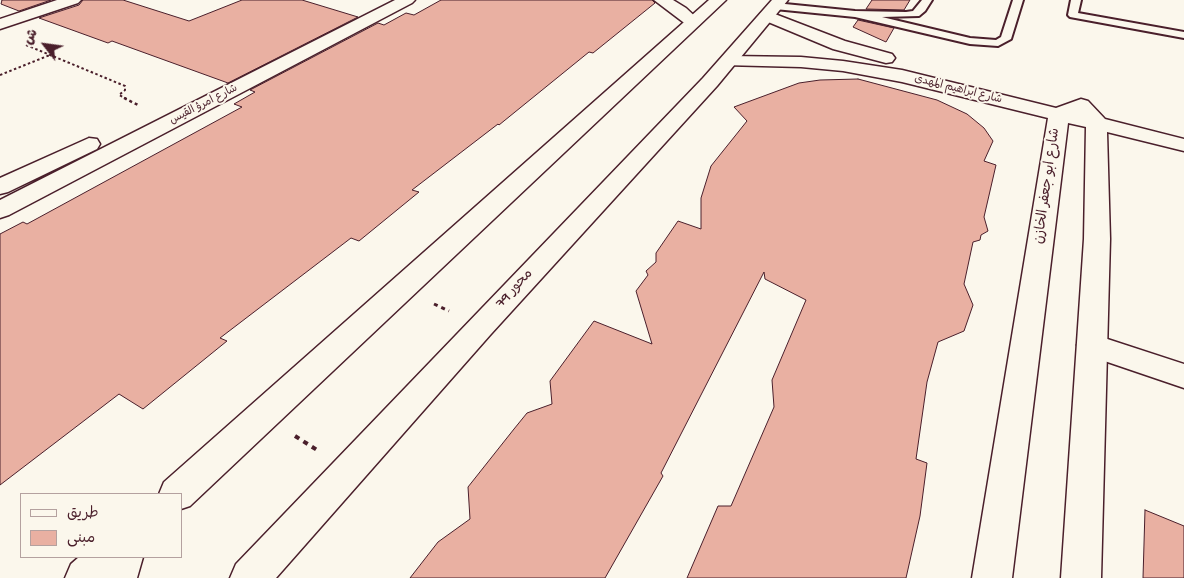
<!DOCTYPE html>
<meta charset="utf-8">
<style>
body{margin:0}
#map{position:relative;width:1184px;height:578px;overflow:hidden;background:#fbf7ec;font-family:"Gochi Hand","Playpen Sans Arabic",sans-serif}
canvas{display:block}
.legend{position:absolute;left:20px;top:493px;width:162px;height:65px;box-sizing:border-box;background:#fbf7ec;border:1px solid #b4a19f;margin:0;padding:6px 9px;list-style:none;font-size:15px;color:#4a1f2b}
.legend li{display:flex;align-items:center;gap:10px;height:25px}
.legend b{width:25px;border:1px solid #b4a19f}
.north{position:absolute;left:20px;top:20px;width:50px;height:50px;-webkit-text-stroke:4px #fbf7ec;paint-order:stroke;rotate:300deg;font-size:14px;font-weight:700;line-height:20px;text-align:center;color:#4a1f2b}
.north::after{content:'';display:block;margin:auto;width:18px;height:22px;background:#4a1f2b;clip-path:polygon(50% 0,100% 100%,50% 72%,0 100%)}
</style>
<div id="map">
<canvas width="1184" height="578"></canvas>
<ul class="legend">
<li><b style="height:6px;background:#fbf7ec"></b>طريق</li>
<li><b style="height:14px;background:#e9b0a2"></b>مبنى</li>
</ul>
<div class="north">ش</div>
</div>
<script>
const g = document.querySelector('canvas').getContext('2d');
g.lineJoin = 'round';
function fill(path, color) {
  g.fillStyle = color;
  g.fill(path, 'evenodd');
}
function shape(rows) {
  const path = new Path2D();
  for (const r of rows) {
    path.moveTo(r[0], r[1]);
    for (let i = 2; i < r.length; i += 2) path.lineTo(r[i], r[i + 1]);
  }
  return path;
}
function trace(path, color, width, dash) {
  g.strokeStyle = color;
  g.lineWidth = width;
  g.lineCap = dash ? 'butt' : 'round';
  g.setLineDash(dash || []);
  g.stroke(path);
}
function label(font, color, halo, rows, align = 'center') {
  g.font = font + ' "Gochi Hand","Playpen Sans Arabic",sans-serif';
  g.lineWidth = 4;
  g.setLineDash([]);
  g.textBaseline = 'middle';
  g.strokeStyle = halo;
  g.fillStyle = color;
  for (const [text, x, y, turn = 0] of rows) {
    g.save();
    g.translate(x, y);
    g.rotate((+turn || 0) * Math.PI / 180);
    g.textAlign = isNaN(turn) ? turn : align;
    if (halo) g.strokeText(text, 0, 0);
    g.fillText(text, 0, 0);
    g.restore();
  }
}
const building = shape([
 [2,0,51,0,19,11,1,4,2,0],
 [83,0,123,0,189,21,242,0,302,0,358,17,228,83,112,41,108,43,39,18,79,5,83,0],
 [441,0,652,0,655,3,593,53,589,52,499,125,498,124,412,190,419,192,359,241,351,238,220,338,227,341,143,409,119,394,0,485,0,234,23,222,27,224,242,107,234,104,255,92,250,90,378,23,384,25,406,13,414,15,441,0],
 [872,0,910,0,904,10,866,9,872,0],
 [858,20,894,28,886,42,853,27,858,20],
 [858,79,937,100,967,114,984,128,993,141,984,161,996,165,984,217,988,231,981,235,980,240,973,242,964,284,973,305,964,331,938,342,927,382,916,459,927,463,920,516,906,578,687,578,718,506,731,506,774,407,772,380,806,300,765,279,764,272,661,473,663,476,605,578,410,578,438,542,470,519,468,487,514,429,527,413,552,404,550,381,594,321,652,344,636,291,648,275,646,271,656,262,656,253,678,221,701,229,701,198,711,166,747,121,734,107,799,83,820,80,858,79],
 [1145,510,1184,526,1184,578,1143,578,1145,510]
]);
const pathFar3 = shape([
 [26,45,125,86,125,90,119,95,127,99],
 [0,75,50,55]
]);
const pathFar2 = shape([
 [124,98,138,105]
]);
const pathFar1 = shape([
 [434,304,449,311]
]);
const path = shape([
 [295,436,317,450]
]);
const service = shape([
 [922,0,932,0,925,11,919,16,882,17,970,38,996,40,1001,37,1013,0,1023,0,1011,39,998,46,970,44,855,17,775,9,770,6,775,3,855,11,906,12,913,11,922,0],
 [1071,0,1081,0,1078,13,1184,32,1184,38,1070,17,1068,15,1071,0]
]);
const minor = shape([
 [57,0,81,0,78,3,0,29,0,19,57,0],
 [395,0,415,0,412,3,9,215,0,218,0,200,395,0],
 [654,0,673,0,686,8,701,22,699,25,693,27,687,25,654,0],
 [89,138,97,139,100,144,97,149,8,192,0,194,0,178,89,138],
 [1092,334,1184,364,1184,388,1081,353,1077,345,1081,337,1092,334]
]);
const tertiary = shape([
 [767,11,845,41,892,54,895,58,892,62,886,63,833,49,761,19,759,16,761,13,767,11],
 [729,56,801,57,843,61,902,70,1056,108,1081,99,1088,101,1105,119,1184,139,1184,151,1107,132,1110,239,1101,578,1061,578,1084,239,1086,127,1068,123,1012,578,972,578,1048,118,902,82,843,71,801,67,723,65,720,61,723,57,729,56]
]);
const secondary = shape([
 [709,0,726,0,190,506,181,509,181,494,159,494,164,482,709,0],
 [772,0,788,0,717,86,491,334,276,578,230,578,236,564,703,78,772,0],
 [79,557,143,557,137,578,65,578,71,564,79,557]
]);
const farStreetnames = [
 ["شارع ابراهيم المهدى",958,90,14],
 ["شارع امرؤ القيس",204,105,-27]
];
const streetNames = [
 ["شارع ابو جعفر الخازن",1048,186,-82],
 ["محور 79",515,289,-47]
];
fill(building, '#e9b0a2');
trace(building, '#4a1f2b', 1);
trace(service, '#4a1f2b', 4);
trace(minor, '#4a1f2b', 3);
trace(tertiary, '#4a1f2b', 3);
trace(secondary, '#4a1f2b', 3);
trace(pathFar3, '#4a1f2b', 2, [2.5, 2.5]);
trace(pathFar2, '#4a1f2b', 2.5, [3, 3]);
trace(pathFar1, '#4a1f2b', 3, [4, 4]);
trace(path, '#4a1f2b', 4, [5, 5]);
fill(service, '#fbf7ec');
fill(minor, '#fbf7ec');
fill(tertiary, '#fbf7ec');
fill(secondary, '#fbf7ec');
label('11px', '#4a1f2b', '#fbf7ec', farStreetnames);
label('14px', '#4a1f2b', '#fbf7ec', streetNames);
</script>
